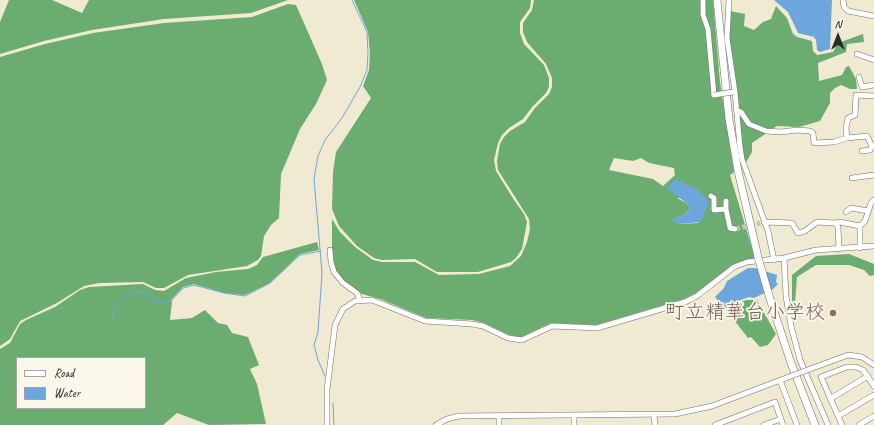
<!DOCTYPE html>
<meta charset="utf-8">
<style>
body{margin:0}
#map{position:relative;width:874px;height:425px;overflow:hidden;background:#f1ead2;font-family:Caveat,sans-serif}
canvas{display:block}
.legend{position:absolute;left:16px;top:357px;width:130px;height:52px;box-sizing:border-box;background:#fbf7ec;border:1px solid #a8a59f;margin:0;padding:5px 7px;list-style:none;font-size:12px;color:#2b2b2b}
.legend li{display:flex;align-items:center;gap:8px;height:20px}
.legend b{width:20px;border:1px solid #a8a59f}
.north{position:absolute;left:818px;top:16px;width:40px;height:40px;-webkit-text-stroke:3px #fbf7ec;paint-order:stroke;rotate:0deg;font-size:11px;font-weight:700;line-height:16px;text-align:center;color:#2b2b2b}
.north::after{content:'';display:block;margin:auto;width:14px;height:18px;background:#2b2b2b;clip-path:polygon(50% 0,100% 100%,50% 72%,0 100%)}
</style>
<div id="map">
<canvas width="874" height="425"></canvas>
<ul class="legend">
<li><b style="height:5px;background:#fff"></b>Road</li>
<li><b style="height:11px;background:#6ca6dc"></b>Water</li>
</ul>
<div class="north">N</div>
</div>
<script>
const g = document.querySelector('canvas').getContext('2d');
g.lineJoin = 'round';
function fill(path, color) {
  g.fillStyle = color;
  g.fill(path, 'evenodd');
}
function shape(rows) {
  const path = new Path2D();
  for (const r of rows) {
    path.moveTo(r[0], r[1]);
    for (let i = 2; i < r.length; i += 2) path.lineTo(r[i], r[i + 1]);
  }
  return path;
}
function trace(path, color, width, dash) {
  g.strokeStyle = color;
  g.lineWidth = width;
  g.lineCap = dash ? 'butt' : 'round';
  g.setLineDash(dash || []);
  g.stroke(path);
}
function label(font, color, halo, rows, align = 'center') {
  g.font = font + ' Caveat,"Klee One",sans-serif';
  g.lineWidth = 3.5;
  g.setLineDash([]);
  g.textBaseline = 'middle';
  g.strokeStyle = halo;
  g.fillStyle = color;
  for (const [text, x, y, turn = 0] of rows) {
    g.save();
    g.translate(x, y);
    g.rotate((+turn || 0) * Math.PI / 180);
    g.textAlign = isNaN(turn) ? turn : align;
    if (halo) g.strokeText(text, 0, 0);
    g.fillText(text, 0, 0);
    g.restore();
  }
}
const forest = shape([
 [9,0,52,0,82,13,89,0,288,0,251,13,164,19,92,30,44,41,0,54,0,22],
 [354,0,531,0,530,8,520,22,520,33,524,44,544,65,549,78,549,87,546,93,533,106,523,119,509,128,502,135,498,143,494,160,496,171,514,200,524,214,527,222,522,249,516,258,511,262,478,272,437,272,415,259,382,260,374,258,357,246,339,226,332,209,333,172,336,152,371,98,363,86,369,70,370,53,368,32],
 [534,0,713,0,720,82,734,172,730,175,755,258,733,265,696,293,684,299,596,325,551,323,521,337,509,335,484,323,472,320,426,318,380,299,362,294,343,282,335,270,332,259,332,219,340,232,355,247,373,260,382,262,415,262,439,275,479,274,510,266,521,256,527,242,530,229,529,219,498,170,497,161,500,144,504,137,510,131,525,122,535,108,549,94,552,87,552,78,546,64,527,42,523,32,523,23,532,10],
 [614,158,633,161,641,158,649,163,674,168,675,175,663,186,653,179,609,170],
 [677,198,708,201,698,223,679,224,671,220,686,214,690,208,686,203],
 [288,4,296,5,322,64,327,80,316,104,300,129,281,174,279,218,271,225,264,236,261,256,258,260,247,266,188,275,164,288,156,288,143,282,99,283,84,286,57,303,20,321,10,339,0,346,0,57,45,44,93,33,164,23,252,17],
 [776,6,787,18,793,34,797,37,812,41,813,51,817,55,833,52,838,43,863,34,864,42,847,44,846,52,818,63,819,81,842,75,846,67,849,66,856,79,857,89,850,89,841,85,835,88,830,93,830,103,820,121,799,127,777,126,752,143,752,152,745,164,728,38,730,11,745,14,744,26,754,30,763,22,771,19],
 [317,242,319,250,300,254,270,283,245,295,224,293,194,284,183,287,171,300,172,302,170,320,192,318,205,310,218,323,227,325,232,333,248,337,259,365,250,369,257,384,266,424,209,425,177,413,163,425,0,425,0,349,10,343,20,324,26,320,55,307,80,290,89,287,143,284,155,290,164,291,186,278,216,272,248,269,257,265,263,257],
 [17,358,145,358,145,408,17,408],
 [849,254,874,264,874,275,870,276,864,270,849,265,816,265,797,277,794,315,792,300,792,275,816,256],
 [746,300,757,300,776,334,768,345,760,347,751,337,748,338,727,311,733,306]
]);
const water = shape([
 [774,0,832,0,830,49,820,52,817,50,816,40,814,37,798,33,788,12],
 [676,179,698,190,709,201,701,222,679,224,670,220,686,214,690,208,686,203,667,188],
 [748,268,755,268,777,275,776,282,778,284,773,289,754,298,749,297,733,303,725,310,715,297,724,288,727,281]
]);
const stream = shape([
 [112,321,114,308,119,299,126,295,143,291,154,302,165,303,171,301,183,288,194,285,224,293,245,296,270,283,300,255,321,251],
 [325,376,318,360,314,345,318,332,322,273,314,179,318,156,325,140,342,118,360,87,367,70,368,53,367,32,352,0],
 [333,403,334,425]
]);
const minorTunnel = shape([
 [735,229,760,223]
]);
const minor = shape([
 [703,0,703,15,708,29,714,95],
 [729,0,727,38,735,92,740,147,742,159,768,231,774,260],
 [843,0,844,7,848,11,874,16],
 [857,54,874,60],
 [859,77,862,87,874,85],
 [736,110,741,112,749,124,766,131,780,132,798,130,810,131,813,133,814,143,834,142,847,138,867,136,872,146,874,146],
 [847,138,846,128,848,118,855,115,856,95,874,96],
 [862,151,870,150,872,146],
 [852,178,874,175],
 [711,196,714,198,714,210,726,209,730,228,735,229],
 [726,201,726,209],
 [846,212,851,208,868,211],
 [764,222,792,223,798,233,805,231,817,222,835,223,840,222,860,226],
 [835,223,838,227,839,249],
 [860,248,860,226,865,221,871,203,874,200],
 [330,250,331,262,334,272,343,283,357,293,360,300],
 [784,258,786,296,791,326,800,360,828,425],
 [810,369,848,355,862,357,874,365],
 [780,380,797,425],
 [830,399,868,376],
 [499,416,499,425],
 [574,416,574,425],
 [654,416,655,425],
 [838,416,874,395],
 [327,425,327,390,335,325,343,309,355,301,372,300,425,321,472,324,483,326,508,338,522,340,552,326,597,328,685,302,697,296,734,267,747,262,784,258,816,250,874,246],
 [436,425,447,419,459,416,675,414,712,406,786,378],
 [715,425,775,402,783,425],
 [764,425,781,419],
 [842,425,821,377,847,367,856,367,863,370,874,386],
 [859,425,874,416]
]);
const highway = shape([
 [717,0,729,119,738,171,758,257],
 [770,299,791,363,815,425]
]);
const minorBridge = shape([
 [714,95,733,92],
 [786,378,810,369]
]);
const highwayBridge = shape([
 [758,257,770,299]
]);
const markers = [
 [833,313,4,"#8d6e63"]
];
const educationNames = [
 ["町立精華台小学校",825,313]
];
fill(forest, '#6bac71');
fill(water, '#6ca6dc');
trace(stream, '#6ca6dc', 1);
trace(minorTunnel, '#c9c4b1', 5, [5, 2.5]);
trace(minor, '#706e65', 6);
trace(highway, '#706e65', 8);
trace(minor, '#fff', 5);
trace(highway, '#fff', 7);
trace(minorBridge, '#706e65', 6, []);
trace(highwayBridge, '#706e65', 8, []);
trace(minorBridge, '#fff', 5);
trace(highwayBridge, '#fff', 7);
for (const [x, y, r, color] of markers) {
  const dot = new Path2D();
  dot.arc(x, y, r, 0, 2 * Math.PI);
  g.fillStyle = color;
  g.fill(dot);
  trace(dot, '#fbf7ec', 1.5);
}
label('20px', '#785e54', '#fbf7ec', educationNames, 'right');
</script>
